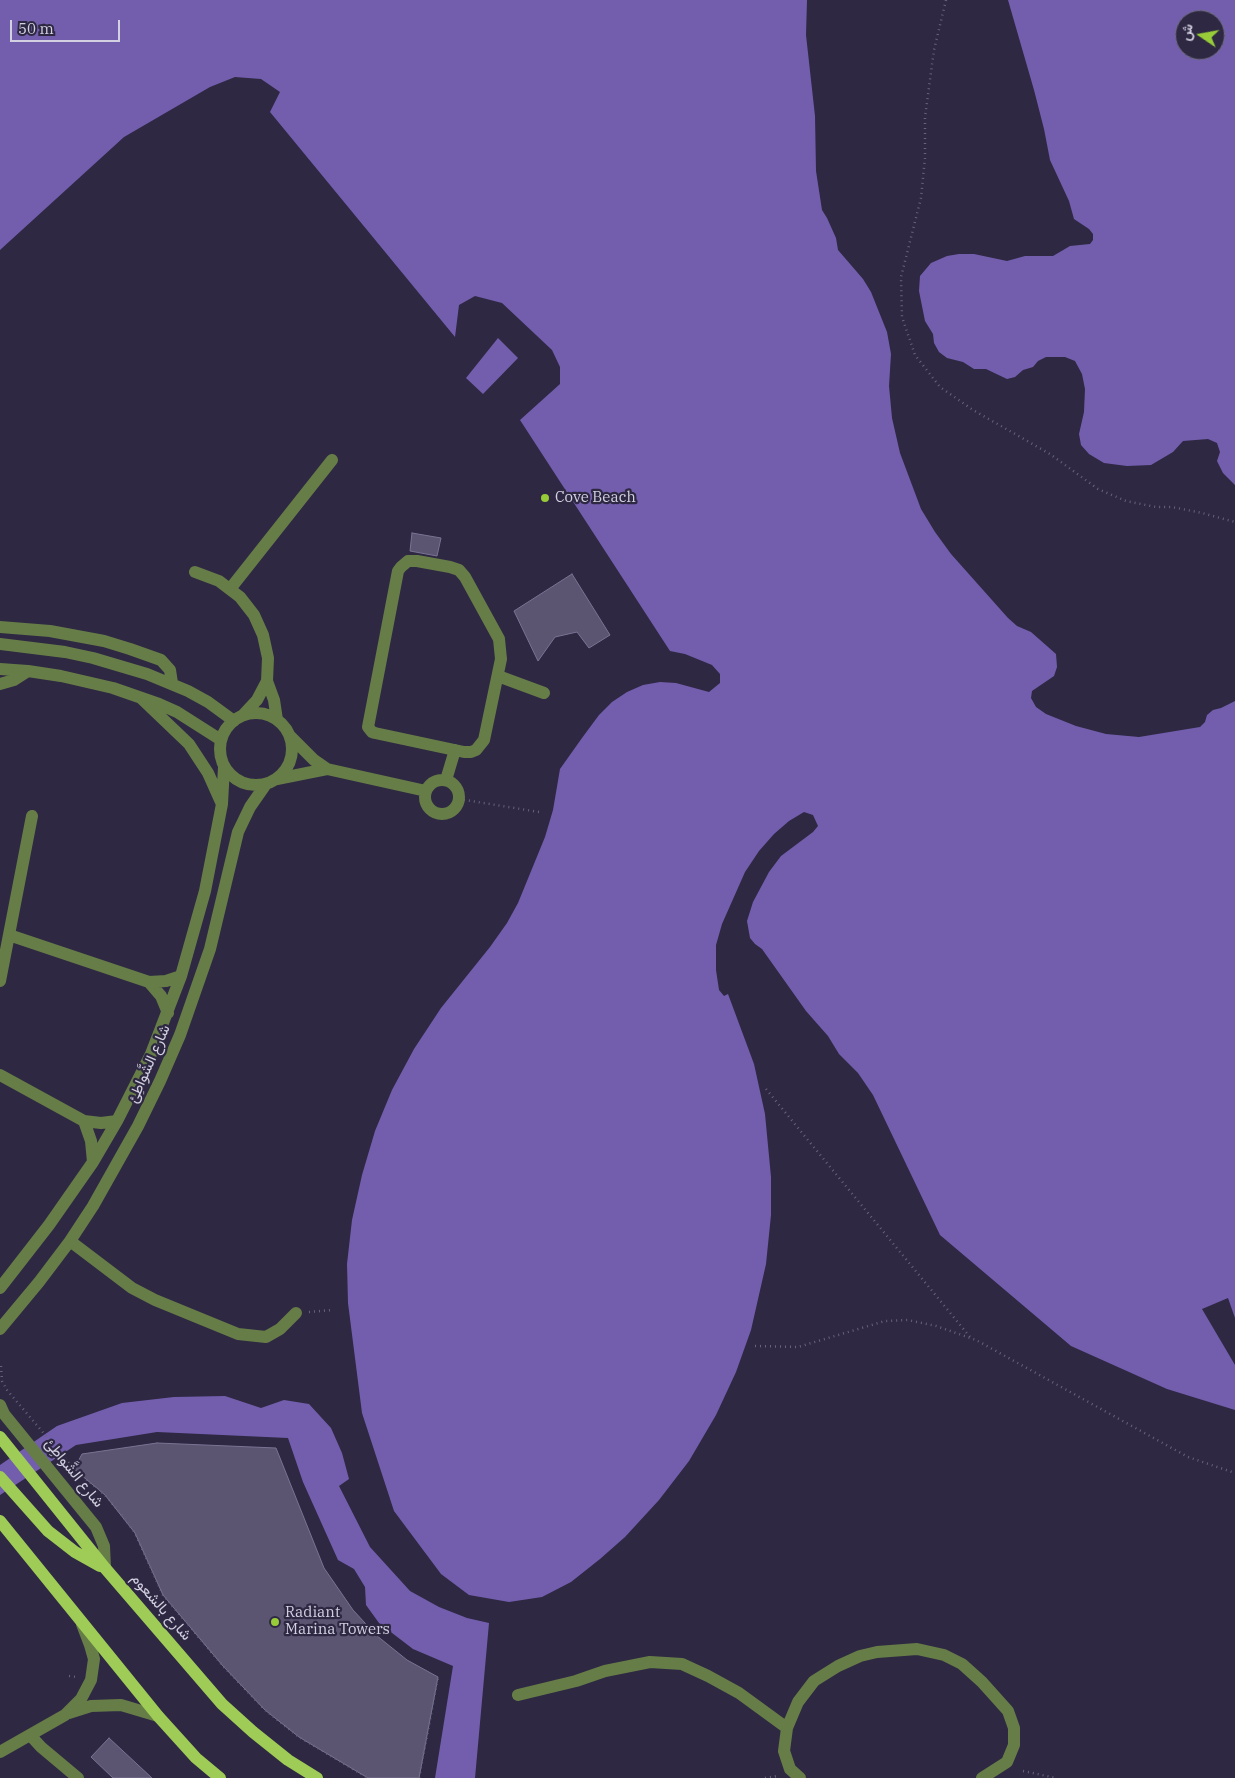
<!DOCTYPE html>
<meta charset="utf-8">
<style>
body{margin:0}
#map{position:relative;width:1235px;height:1778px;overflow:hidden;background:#2e2843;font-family:"IBM Plex Serif",Vazirmatn,serif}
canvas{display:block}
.north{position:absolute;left:1175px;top:10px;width:50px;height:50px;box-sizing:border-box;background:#2e2843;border:1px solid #706b82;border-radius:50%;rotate:282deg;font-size:14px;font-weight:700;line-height:20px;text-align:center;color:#d3d0e1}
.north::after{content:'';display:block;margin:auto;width:18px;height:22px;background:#97cc38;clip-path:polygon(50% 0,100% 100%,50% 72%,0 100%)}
.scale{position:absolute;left:10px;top:20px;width:110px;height:22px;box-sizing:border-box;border:2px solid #d3d0e1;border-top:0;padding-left:6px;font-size:15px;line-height:18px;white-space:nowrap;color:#d3d0e1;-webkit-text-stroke:4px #2e2843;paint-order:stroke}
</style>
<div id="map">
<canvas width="1235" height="1778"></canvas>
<div class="north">ش</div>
<div class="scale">50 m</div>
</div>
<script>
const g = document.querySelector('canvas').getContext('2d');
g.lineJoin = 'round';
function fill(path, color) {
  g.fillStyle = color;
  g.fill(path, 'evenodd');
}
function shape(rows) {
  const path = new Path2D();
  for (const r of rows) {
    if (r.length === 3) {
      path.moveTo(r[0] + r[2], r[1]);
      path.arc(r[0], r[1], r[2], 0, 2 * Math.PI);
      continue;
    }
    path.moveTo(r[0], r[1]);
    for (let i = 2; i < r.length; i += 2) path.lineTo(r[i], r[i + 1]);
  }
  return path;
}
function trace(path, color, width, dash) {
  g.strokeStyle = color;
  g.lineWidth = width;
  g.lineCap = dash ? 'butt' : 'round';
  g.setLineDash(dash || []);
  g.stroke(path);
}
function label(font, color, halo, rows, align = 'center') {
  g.font = font + ' "IBM Plex Serif",Vazirmatn,serif';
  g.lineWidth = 4.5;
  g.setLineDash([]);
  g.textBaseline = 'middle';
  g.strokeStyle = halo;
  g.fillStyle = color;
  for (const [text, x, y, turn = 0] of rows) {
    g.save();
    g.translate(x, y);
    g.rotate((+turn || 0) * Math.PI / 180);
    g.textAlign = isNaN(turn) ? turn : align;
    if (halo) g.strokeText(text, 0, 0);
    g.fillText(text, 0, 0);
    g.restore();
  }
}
const water = shape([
 [0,0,807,0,806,35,815,116,816,171,822,210,827,218,836,238,838,250,863,279,871,292,887,332,891,354,889,386,892,418,900,453,921,509,935,532,951,554,1008,618,1017,626,1031,632,1056,654,1057,667,1054,676,1032,691,1031,698,1036,707,1046,714,1076,726,1106,734,1139,737,1200,727,1205,722,1207,715,1213,710,1221,708,1235,701,1235,1318,1228,1298,1202,1309,1235,1365,1235,1410,1167,1389,1071,1346,940,1235,873,1095,858,1073,839,1054,828,1036,806,1011,762,949,755,944,750,938,747,921,753,902,769,872,781,856,813,832,818,826,813,815,804,812,789,821,774,834,759,851,745,872,722,924,716,945,716,970,719,990,724,996,728,994,754,1064,765,1114,771,1177,771,1215,766,1264,751,1330,736,1372,716,1415,689,1461,659,1500,625,1537,600,1559,571,1582,542,1597,509,1602,469,1595,441,1574,394,1511,362,1413,348,1303,347,1264,352,1220,362,1175,375,1131,392,1090,414,1049,441,1008,490,947,507,923,518,903,545,837,553,810,560,769,582,738,599,715,612,702,627,692,643,685,660,682,676,683,709,692,720,683,720,674,712,665,685,654,670,651,520,420,560,384,560,367,552,350,502,303,475,296,459,305,455,337,270,112,280,92,261,79,235,77,210,87,124,137,0,250],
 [1008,0,1235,0,1235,485,1223,473,1217,461,1220,452,1217,443,1208,439,1183,441,1173,452,1151,465,1127,466,1104,463,1089,454,1081,445,1079,434,1084,412,1085,389,1082,374,1075,361,1065,357,1046,357,1038,361,1033,367,1023,370,1015,377,1007,379,986,369,974,369,963,362,947,358,939,352,934,343,933,334,925,321,919,291,920,276,931,263,947,256,959,254,974,254,1007,261,1025,256,1053,256,1070,246,1090,244,1093,240,1093,234,1089,229,1074,219,1069,201,1050,160,1044,129,1034,90],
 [1185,20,1215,20,1215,50,1185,50],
 [498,338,518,358,483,394,466,378],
 [225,1396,261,1408,284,1400,309,1404,331,1428,342,1453,349,1479,339,1486,370,1547,410,1591,439,1607,467,1618,489,1623,475,1778,435,1778,453,1666,413,1649,379,1623,366,1605,365,1587,354,1569,338,1560,303,1482,288,1438,157,1432,76,1445,0,1495,0,1465,57,1426,122,1403,174,1397]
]);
const building = shape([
 [412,533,441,538,437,556,410,551,412,533],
 [572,574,610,635,589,648,577,632,555,637,538,661,514,611,572,574],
 [157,1443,276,1448,324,1568,353,1610,376,1635,407,1660,438,1677,419,1778,368,1778,299,1737,265,1710,223,1666,163,1595,135,1533,105,1495,74,1469,82,1454,157,1443],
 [109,1738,152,1778,113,1778,91,1757,109,1738]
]);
const path = shape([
 [946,0,934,50,925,117,925,158,921,198,901,277,902,317,915,355,940,387,973,410,1050,454,1098,489,1126,501,1156,507,1172,507,1202,513,1235,522],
 [459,799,539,812],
 [766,1089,970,1337],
 [309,1312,332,1310],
 [755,1346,798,1347,885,1321,908,1320,936,1326,976,1340,1188,1457,1235,1473],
 [1,1366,2,1381,7,1390,74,1469,105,1495,121,1514,135,1533,163,1595,223,1666,265,1710,299,1737,368,1778],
 [69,1676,77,1677],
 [1023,1771,1056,1778],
 [419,1778,438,1677],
 [765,1778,778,1776]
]);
const minor = shape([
 [408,561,417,561,450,567,459,570,465,577,499,639,501,659,484,740,476,750,471,752,464,752,375,733,372,732,368,727,398,571,401,567,408,561],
 [195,572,219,581,240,597,254,615,263,635,268,658,267,681,257,700,243,715],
 [230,589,332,460],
 [0,627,50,631,104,641,130,649,161,660,170,670,172,683],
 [0,644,65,652,93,658,147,674,188,691,208,702,234,721],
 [0,669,28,671,61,676,113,688,159,704,177,712,221,740],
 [498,676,544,693],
 [267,681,274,700,277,720],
 [0,684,14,680,28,671],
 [143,700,189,744,208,773,221,802],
 [256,749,36],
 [290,736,314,760,327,769],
 [277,779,327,769,426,791],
 [446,780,455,750],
 [442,797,17],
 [9,935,149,982,166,981,181,976],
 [0,981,32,816],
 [149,982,161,996,168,1013],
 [0,1075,84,1121,101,1123,117,1121],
 [84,1121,91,1141,93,1162],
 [70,1241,132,1288,155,1300,238,1334,266,1337,280,1329,296,1313],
 [0,1288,49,1225,93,1162,117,1121,151,1054,181,976,205,891,222,804,224,767],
 [0,1329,39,1282,70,1241,93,1206,138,1126,160,1081,180,1035,210,949,238,832,250,807,266,784],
 [0,1405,4,1414,96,1527,104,1546,105,1568],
 [518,1695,576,1681,605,1671,650,1662,682,1664,708,1676,739,1693,787,1728],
 [69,1713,91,1706,121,1705,158,1716],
 [30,1735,41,1747,78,1778],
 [0,1752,65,1715,81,1699,91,1680,94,1659,90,1645,82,1624],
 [800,1778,790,1769,784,1751,787,1728,798,1702,814,1681,838,1666,860,1656,877,1652,917,1649,944,1655,962,1664,982,1682,1008,1711,1014,1728,1014,1745,1007,1762,982,1778]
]);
const major = shape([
 [0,1437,105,1568,222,1704,253,1732,288,1760,317,1778],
 [0,1477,48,1531,75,1552,100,1566],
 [0,1521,158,1716,196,1758,220,1778]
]);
const markers = [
 [545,498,5,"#97cc38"],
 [275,1622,5,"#97cc38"]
];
const poiNames = [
 ["Cove Beach",555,498],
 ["Radiant",285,1613],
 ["Marina Towers",285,1630]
];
const streetNames = [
 ["شارع الشَّواطِئ",149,1064,-66],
 ["شارع الشَّواطِئ",74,1473,51],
 ["شارع بالشعوم",161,1607,49]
];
fill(water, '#735eae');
fill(building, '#5b5572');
trace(building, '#7a7493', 1);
trace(path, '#68637b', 2.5, [1, 4]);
trace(minor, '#667d47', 12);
trace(major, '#9ecc56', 12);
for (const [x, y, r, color] of markers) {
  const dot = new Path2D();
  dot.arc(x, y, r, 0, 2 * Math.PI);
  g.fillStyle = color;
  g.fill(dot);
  trace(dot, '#2e2843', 2);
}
label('15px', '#d3d0e1', '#2e2843', poiNames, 'left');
label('15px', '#d3d0e1', '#2e2843', streetNames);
</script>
